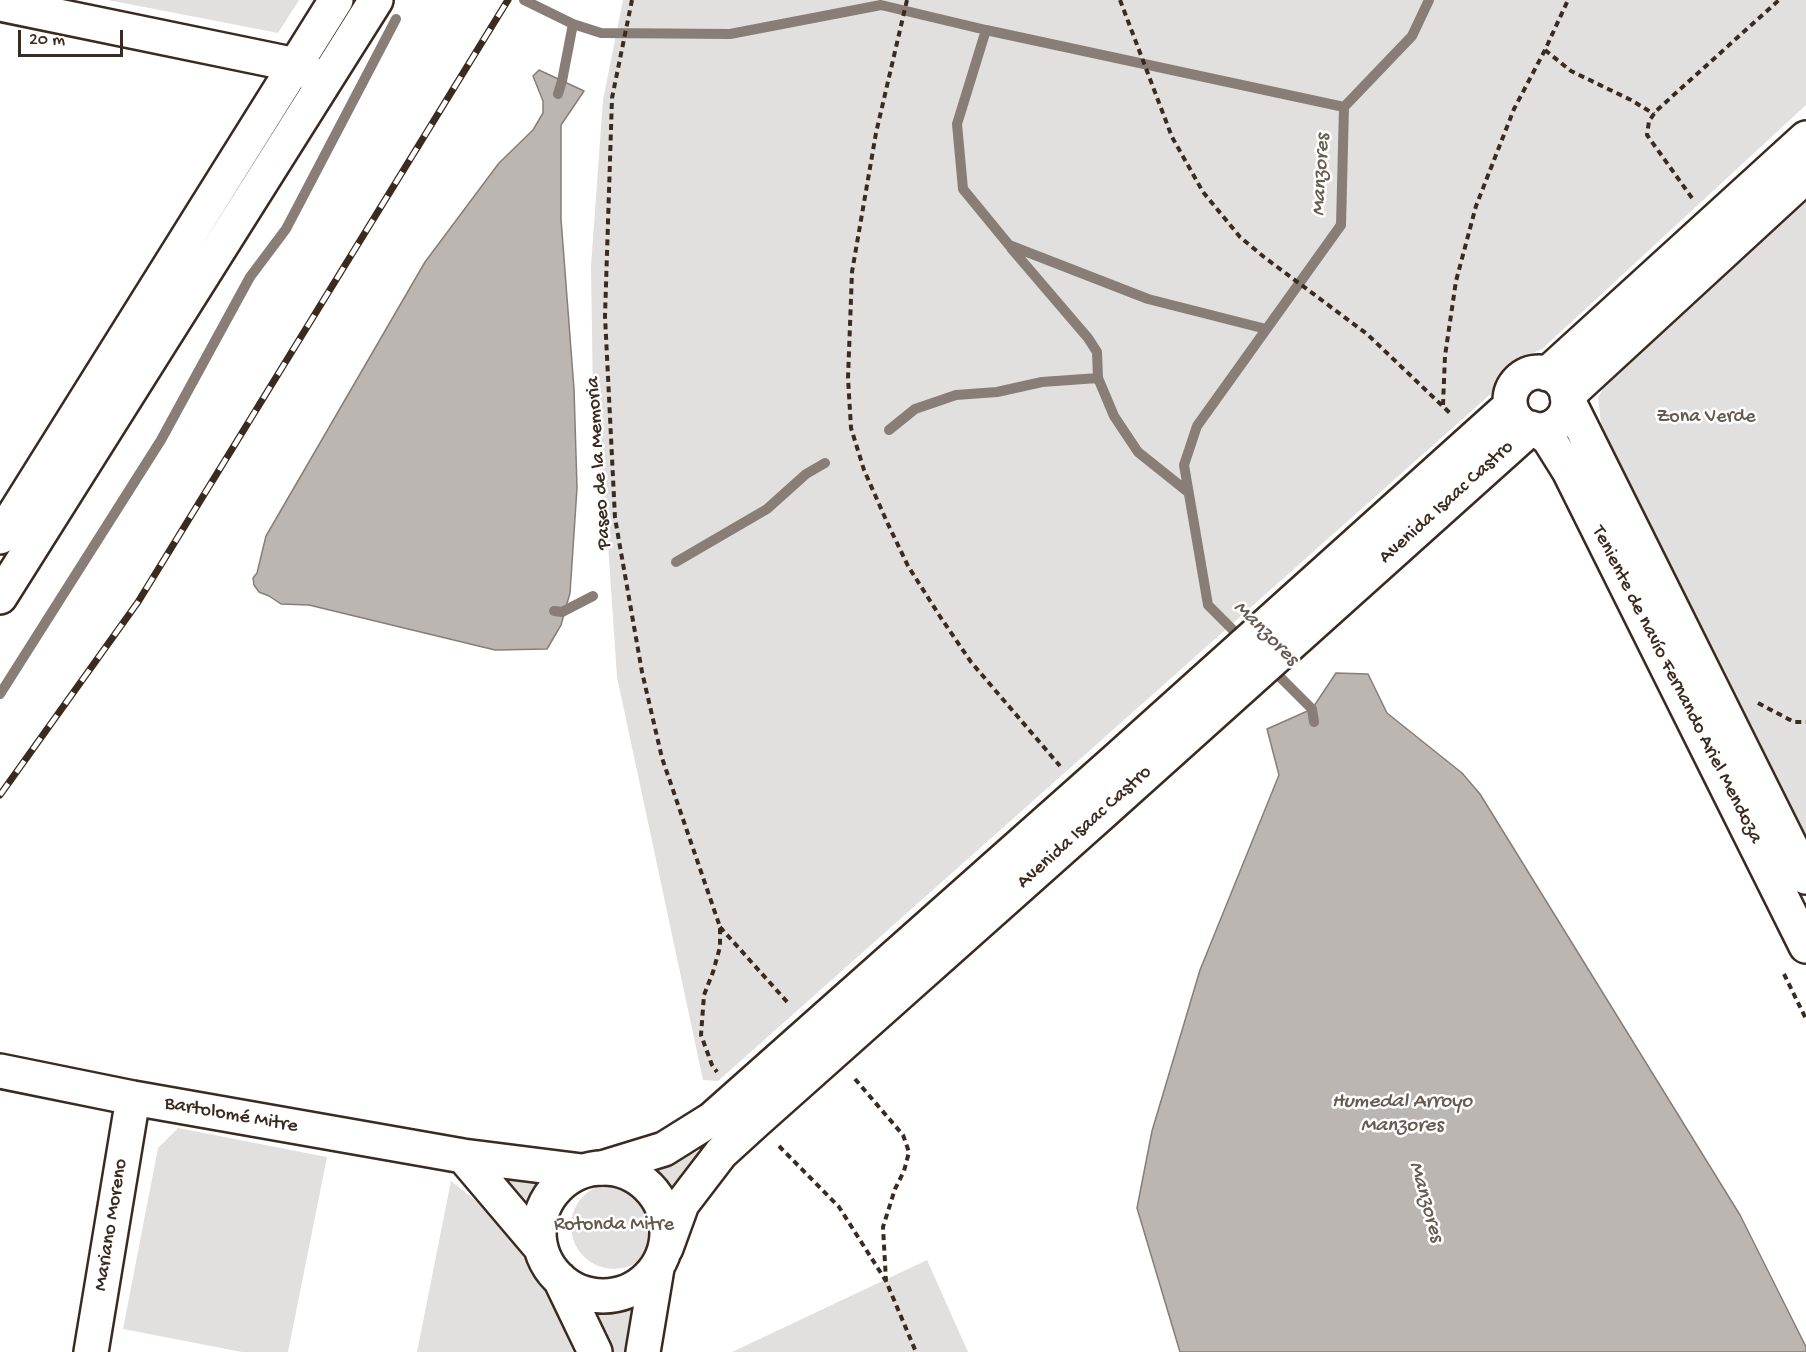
<!DOCTYPE html>
<meta charset="utf-8">
<style>
body{margin:0}
#map{position:relative;width:1806px;height:1352px;overflow:hidden;background:#fff;font-family:"Gochi Hand",sans-serif}
canvas{display:block}
.scale{position:absolute;left:18px;top:30px;width:105px;height:27px;box-sizing:border-box;border:3px solid #3b2a1e;border-top:0;padding-left:8px;font-size:18px;line-height:21px;white-space:nowrap;color:#3b2a1e;-webkit-text-stroke:4px #fff;paint-order:stroke}
</style>
<div id="map">
<canvas width="1806" height="1352"></canvas>
<div class="scale">20 m</div>
</div>
<script>
const g = document.querySelector('canvas').getContext('2d');
g.lineJoin = 'round';
function fill(path, color) {
  g.fillStyle = color;
  g.fill(path, 'evenodd');
}
function shape(rows) {
  const path = new Path2D();
  for (const r of rows) {
    if (r.length === 3) {
      path.moveTo(r[0] + r[2], r[1]);
      path.arc(r[0], r[1], r[2], 0, 2 * Math.PI);
      continue;
    }
    path.moveTo(r[0], r[1]);
    for (let i = 2; i < r.length; i += 2) path.lineTo(r[i], r[i + 1]);
  }
  return path;
}
function trace(path, color, width, dash) {
  g.strokeStyle = color;
  g.lineWidth = width;
  g.lineCap = dash ? 'butt' : 'round';
  g.setLineDash(dash || []);
  g.stroke(path);
}
function label(font, color, halo, rows, align = 'center') {
  g.font = font + ' "Gochi Hand",sans-serif';
  g.lineWidth = 5;
  g.setLineDash([]);
  g.textBaseline = 'middle';
  g.strokeStyle = halo;
  g.fillStyle = color;
  for (const [text, x, y, turn = 0] of rows) {
    g.save();
    g.translate(x, y);
    g.rotate((+turn || 0) * Math.PI / 180);
    g.textAlign = isNaN(turn) ? turn : align;
    if (halo) g.strokeText(text, 0, 0);
    g.fillText(text, 0, 0);
    g.restore();
  }
}
const green = shape([
 [108,0,299,0,278,33],
 [623,0,1806,0,1806,105,1542,349,1509,363,1499,376,1494,391,718,1081,703,1080,617,677,607,530,593,401,591,266,603,100],
 [1806,188,1806,838,1602,432,1598,398,1614,367],
 [178,1128,327,1157,288,1352,242,1352,123,1329,158,1148],
 [705,1148,673,1193,654,1171],
 [496,1179,542,1183,530,1210],
 [451,1181,481,1205,497,1222,545,1286,573,1352,417,1352],
 [614,1226,43],
 [927,1260,968,1352,732,1352],
 [645,1300,627,1352,607,1352,587,1302,615,1311]
]);
const water = shape([
 [539,70,584,91,561,125,561,219,574,389,577,488,570,593,561,625,547,649,495,650,309,605,281,604,269,596,259,592,254,585,253,578,257,573,266,536,425,262,499,163,533,130,543,113,543,101,533,76,539,70],
 [1336,673,1368,674,1387,713,1462,773,1480,794,1740,1215,1806,1347,1806,1352,1180,1352,1137,1208,1152,1131,1200,970,1279,775,1267,729,1312,709,1336,673]
]);
const stream = shape([
 [524,0,573,24,601,33,730,34,881,5,986,30,957,124,963,189,1009,245,1148,299,1266,329],
 [986,30,1344,107],
 [558,94,562,81,573,24],
 [1011,248,1088,338,1097,352,1098,378],
 [889,430,915,409,956,395,997,392,1042,382,1098,378,1114,416,1138,452,1188,492],
 [676,562,767,509,806,474,825,463],
 [554,611,562,612,593,596],
 [1243,640,1208,605,1184,465,1197,426,1341,225,1344,107,1412,36,1429,0],
 [1269,666,1312,709,1314,722],
 [0,694,161,440,250,277,286,229,396,19]
]);
const path = shape([
 [632,0,612,98,605,316,615,518,642,672,662,758,720,927,720,947,713,972,704,995,701,1035,712,1065,717,1072],
 [907,0,876,133,852,272,848,378,851,428,864,470,887,522,908,566,941,618,971,662,1060,766],
 [1120,0,1172,137,1203,192,1240,237,1264,257,1367,334,1452,415],
 [1545,50,1571,71,1631,100,1654,114],
 [1692,198,1647,135,1649,121,1656,111,1779,0],
 [1443,405,1445,356,1456,281,1476,206,1514,109,1545,50,1568,0],
 [1758,703,1794,722,1806,722],
 [720,927,789,1004],
 [1784,974,1806,1019],
 [855,1079,903,1135,909,1152,904,1171,895,1189,883,1227,886,1281,916,1352],
 [779,1146,839,1207,886,1281]
]);
const minor = shape([
 [0,4,296,65,318,78],
 [1568,400,1806,877],
 [1538,430,1549,439,1569,471,1806,946],
 [0,1071,133,1098,463,1156,582,1171],
 [463,1156,541,1248],
 [603,1232,64],
 [560,1279,595,1352],
 [91,1352,133,1098],
 [643,1352,657,1268]
]);
const major = shape([
 [1539,401,29],
 [1547,374,1806,138],
 [1567,396,1806,176],
 [0,537,336,0],
 [0,597,376,0],
 [602,1168,664,1149,712,1119,1115,761,1510,406],
 [666,1248,682,1204,721,1153,755,1122,1101,814,1531,428]
]);
const rail = shape([
 [0,795,138,602,508,0]
]);
const parkNames = [
 ["Zona Verde",1706,418],
 ["Rotonda Mitre",614,1226]
];
const streetNames = [
 ["Paseo de la Memoria",600,463,-94],
 ["Avenida Isaac Castro",1447,503,-42],
 ["Teniente de navío Fernando Ariel Mendoza",1676,685,63],
 ["Avenida Isaac Castro",1085,828,-42],
 ["Bartolomé Mitre",231,1116,10],
 ["Mariano Moreno",112,1225,-81]
];
const waterNames = [
 ["Manzores",1322,175,-87],
 ["Manzores",1265,634,45],
 ["Humedal Arroyo",1402,1103],
 ["Manzores",1402,1127],
 ["Manzores",1425,1202,74]
];
fill(green, '#e2e0de');
fill(water, '#bcb6b3');
trace(water, '#887e77', 1.5);
trace(stream, '#887e77', 10);
trace(minor, '#3b2a1e', 38);
trace(major, '#3b2a1e', 38);
trace(path, '#3b2a1e', 4, [6, 4.5]);
trace(minor, '#fff', 33);
trace(major, '#fff', 33);
trace(rail, '#3b2a1e', 7);
trace(rail, '#fff', 4.5, [14]);
label('20px', '#65584e', '#fff', parkNames);
label('20px', '#3b2a1e', '#fff', streetNames);
label('italic 21px', '#685b52', '#fff', waterNames);
</script>
